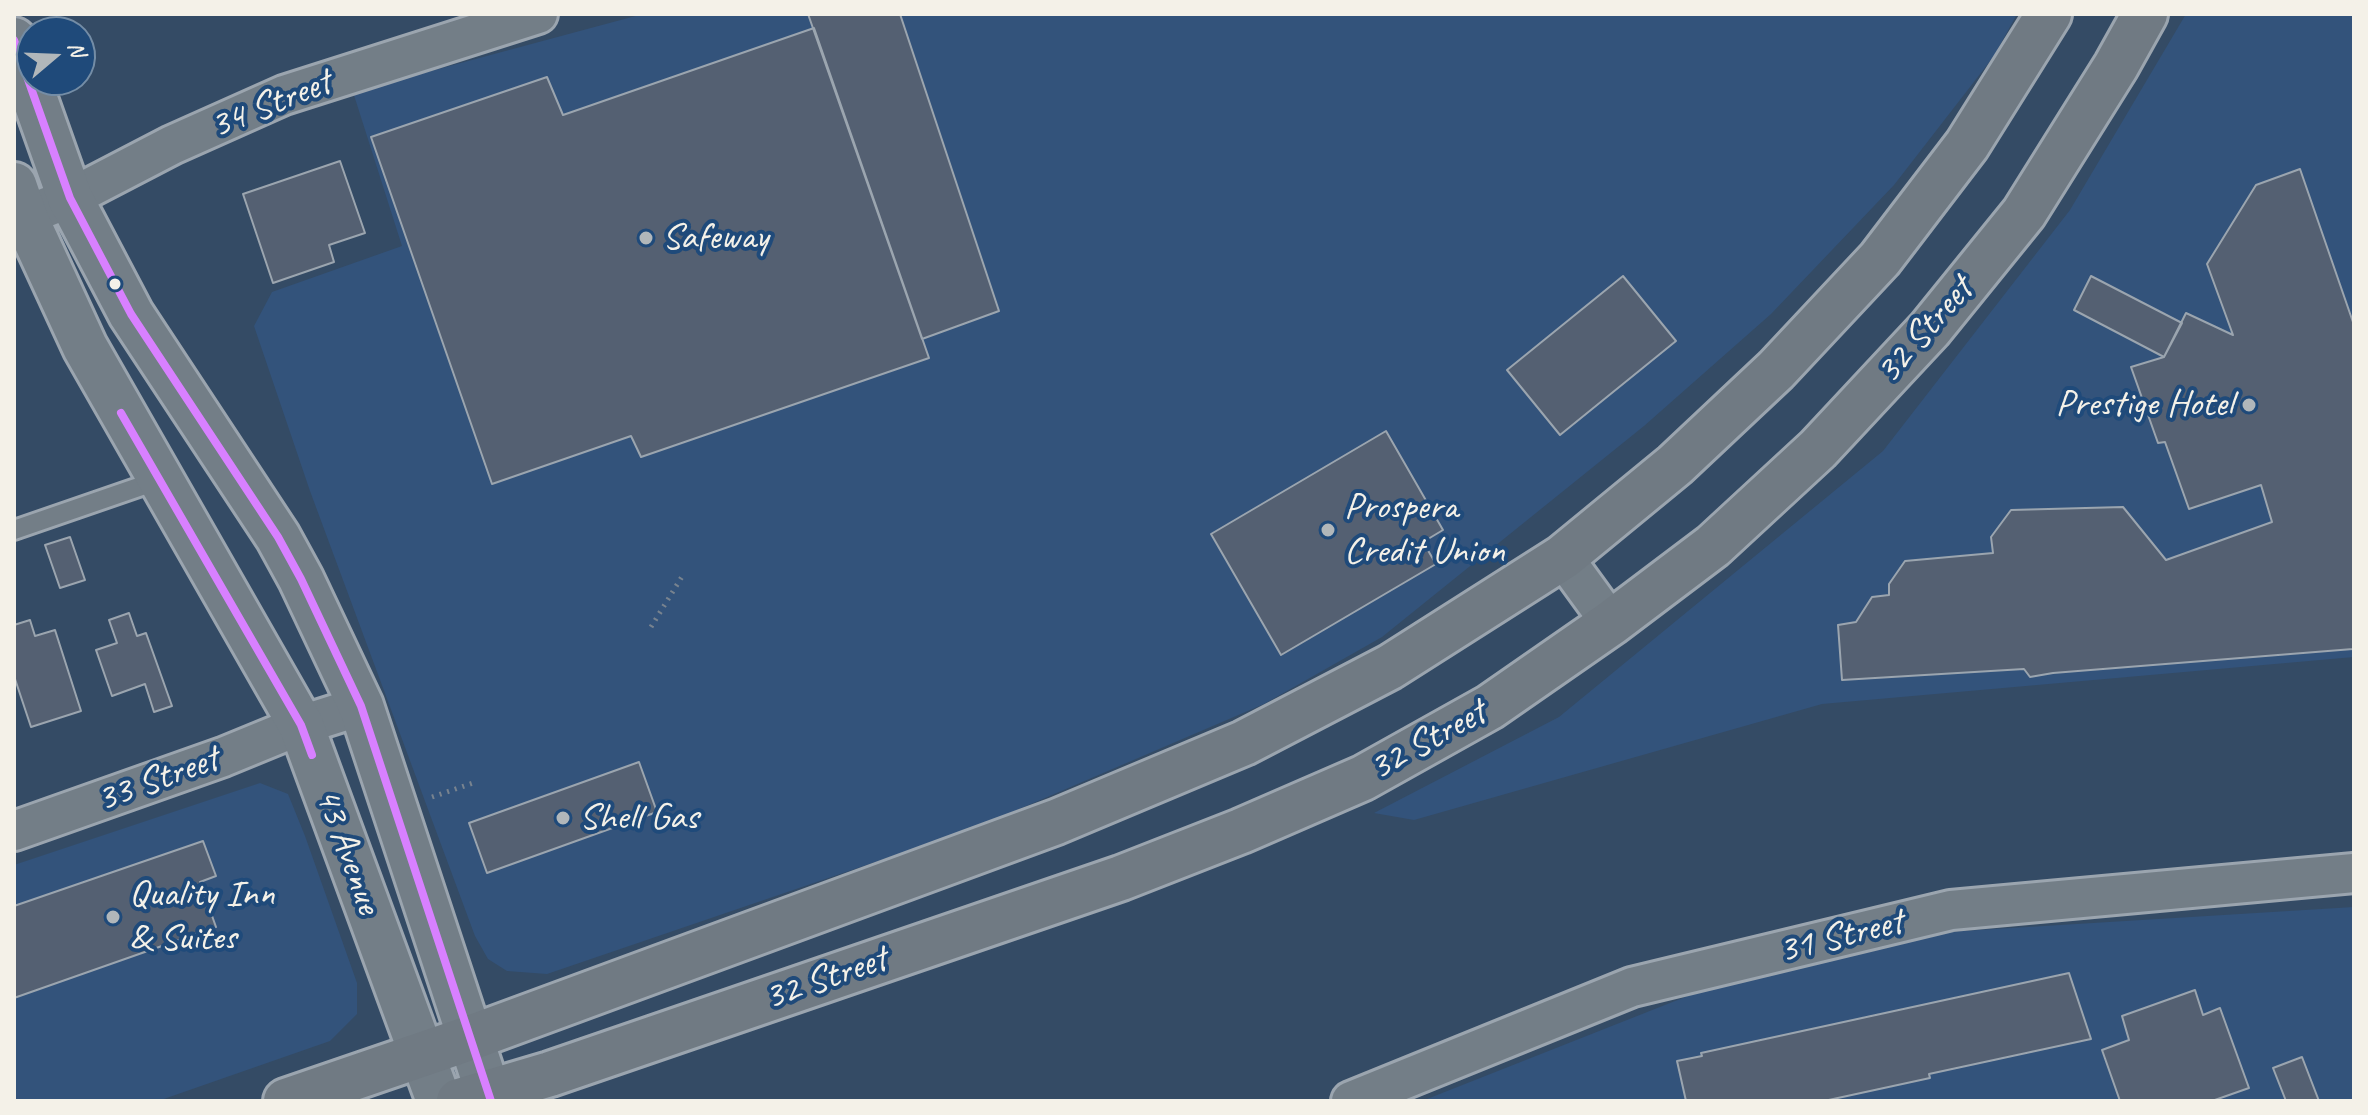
<!DOCTYPE html>
<style>
body{margin:0}
#map{position:relative;width:2368px;height:1115px;overflow:hidden;background:#344b65;font-family:Caveat,sans-serif}
canvas{display:block}
.frame{position:absolute;inset:0;border:16px solid #f4f1e8;pointer-events:none}
.north{position:absolute;left:16px;top:16px;width:80px;height:80px;box-sizing:border-box;background:#1f4a7a;border:2px solid #748da6;border-radius:50%;rotate:71deg;font-size:22px;font-weight:700;line-height:32px;text-align:center;color:#f4f1e8}
.north::after{content:'';display:block;margin:auto;width:28px;height:36px;background:#b1b7ba;clip-path:polygon(50% 0,100% 100%,50% 72%,0 100%)}
</style>
<div id="map">
<canvas width="2368" height="1115"></canvas>
<div class="frame"></div>
<div class="north">N</div>
</div>
<script>
const g = document.querySelector('canvas').getContext('2d');
g.lineJoin = 'round';
function fill(path, color) {
  g.fillStyle = color;
  g.fill(path, 'evenodd');
}
function shape(rows) {
  const path = new Path2D();
  for (const r of rows) {
    path.moveTo(r[0], r[1]);
    for (let i = 2; i < r.length; i += 2) path.lineTo(r[i], r[i + 1]);
  }
  return path;
}
function trace(path, color, width, dash) {
  g.strokeStyle = color;
  g.lineWidth = width;
  g.lineCap = dash ? 'butt' : 'round';
  g.setLineDash(dash || []);
  g.stroke(path);
}
function label(font, color, halo, rows, align = 'center') {
  g.font = font + ' Caveat,sans-serif';
  g.lineWidth = 8;
  g.setLineDash([]);
  g.textBaseline = 'middle';
  g.strokeStyle = halo;
  g.fillStyle = color;
  for (const [text, x, y, turn = 0] of rows) {
    g.save();
    g.translate(x, y);
    g.rotate((+turn || 0) * Math.PI / 180);
    g.textAlign = isNaN(turn) ? turn : align;
    if (halo) g.strokeText(text, 0, 0);
    g.fillText(text, 0, 0);
    g.restore();
  }
}
const built = shape([
 [643,14,2017,14,1994,56,1894,185,1771,314,1644,426,1382,637,1264,704,975,828,547,974,507,971,488,959,475,936,310,491,254,326,272,292,402,246,353,92],
 [2186,14,2354,14,2354,657,1822,704,1414,820,1374,813,1559,717,1883,451,2070,210],
 [260,783,288,794,305,836,357,983,357,1014,330,1041,158,1101,14,1101,14,865],
 [2354,907,2354,1101,1422,1101,1832,939]
]);
const building = shape([
 [808,14,900,14,999,311,922,339,808,14],
 [814,28,929,358,641,457,631,436,492,484,371,137,547,77,563,115,814,28],
 [340,161,365,233,329,245,334,262,273,283,243,194,340,161],
 [2300,169,2354,325,2353,649,2053,673,2030,677,2024,669,1842,680,1838,625,1856,622,1872,597,1889,595,1889,584,1905,561,1993,553,1991,537,2011,510,2123,507,2166,560,2272,522,2261,485,2189,509,2165,442,2158,443,2131,367,2164,357,2186,313,2233,335,2207,264,2256,185,2300,169],
 [1623,276,1676,341,1560,435,1507,370,1623,276],
 [2091,276,2182,323,2164,357,2074,310,2091,276],
 [1386,431,1443,530,1423,542,1436,564,1281,655,1211,534,1386,431],
 [70,537,85,580,60,588,45,545,70,537],
 [129,613,137,636,146,633,172,706,154,712,145,684,112,696,96,650,117,643,109,620,129,613],
 [30,620,35,636,55,630,81,711,31,727,14,676,14,625,30,620],
 [639,762,657,812,487,873,469,823,639,762],
 [203,841,216,876,200,882,216,927,14,998,14,906,203,841],
 [2069,973,2091,1039,1929,1074,1930,1078,1824,1101,1686,1101,1677,1061,1702,1056,1701,1053,2069,973],
 [2195,990,2203,1015,2220,1008,2249,1088,2212,1101,2120,1101,2102,1050,2129,1040,2122,1016,2195,990],
 [2302,1057,2319,1101,2286,1101,2273,1068,2302,1057]
]);
const path = shape([
 [651,627,683,575],
 [432,797,476,782]
]);
const lane = shape([
 [14,530,159,480]
]);
const street = shape([
 [14,220,70,198,172,145,284,95,538,14],
 [1563,557,1611,623],
 [14,831,223,757,301,725,361,706],
 [1351,1101,1632,987,1951,910,2354,873]
]);
const secondary = shape([
 [14,40,70,198,131,314,278,537,301,579,361,706,491,1101],
 [14,185,25,217,85,347,301,725,439,1101]
]);
const highway = shape([
 [286,1101,470,1038,1056,822,1244,743,1390,667,1563,557,1675,465,1776,370,1880,259,1967,145,2049,14],
 [459,1101,550,1074,1121,878,1241,831,1363,778,1490,707,1611,623,1713,546,1818,449,1930,329,2024,213,2116,66,2145,14]
]);
const bus1 = shape([
 [14,40,70,198,131,314,278,537,301,579,361,706,491,1101],
 [121,413,301,725,312,755]
]);
const markers = [
 [646,238,8,"#b1b7ba"],
 [115,284,7,"#f4f1e8"],
 [2249,405,8,"#b1b7ba"],
 [1328,530,8,"#b1b7ba"],
 [563,818,8,"#b1b7ba"],
 [113,917,8,"#b1b7ba"]
];
const streetNames = [
 ["34 Street",271,105,-22],
 ["32 Street",1925,331,-49],
 ["32 Street",1428,741,-29],
 ["33 Street",158,780,-20],
 ["43 Avenue",347,851,70],
 ["31 Street",1841,937,-14],
 ["32 Street",826,979,-19]
];
const poiNames = [
 ["Safeway",662,238],
 ["Prestige Hotel",2233,405,"right"],
 ["Prospera",1344,508],
 ["Credit Union",1344,552],
 ["Shell Gas",579,818],
 ["Quality Inn",129,895],
 ["& Suites",129,939]
];
fill(built, '#33537b');
fill(building, '#546072');
trace(building, '#9ba5af', 2);
trace(lane, '#9ba5af', 24);
trace(street, '#9ba5af', 44);
trace(secondary, '#9ba5af', 50);
trace(highway, '#9ba5af', 50);
trace(path, '#78838f', 5, [2, 6]);
trace(lane, '#737e87', 18);
trace(street, '#737e87', 38);
trace(secondary, '#737e87', 44);
trace(highway, '#707a83', 44);
trace(bus1, '#d880ff', 8);
for (const [x, y, r, color] of markers) {
  const dot = new Path2D();
  dot.arc(x, y, r, 0, 2 * Math.PI);
  g.fillStyle = color;
  g.fill(dot);
  trace(dot, '#1f4a7a', 3);
}
label('38px', '#f4f1e8', '#1f4a7a', streetNames);
label('38px', '#f4f1e8', '#1f4a7a', poiNames, 'left');
</script>
